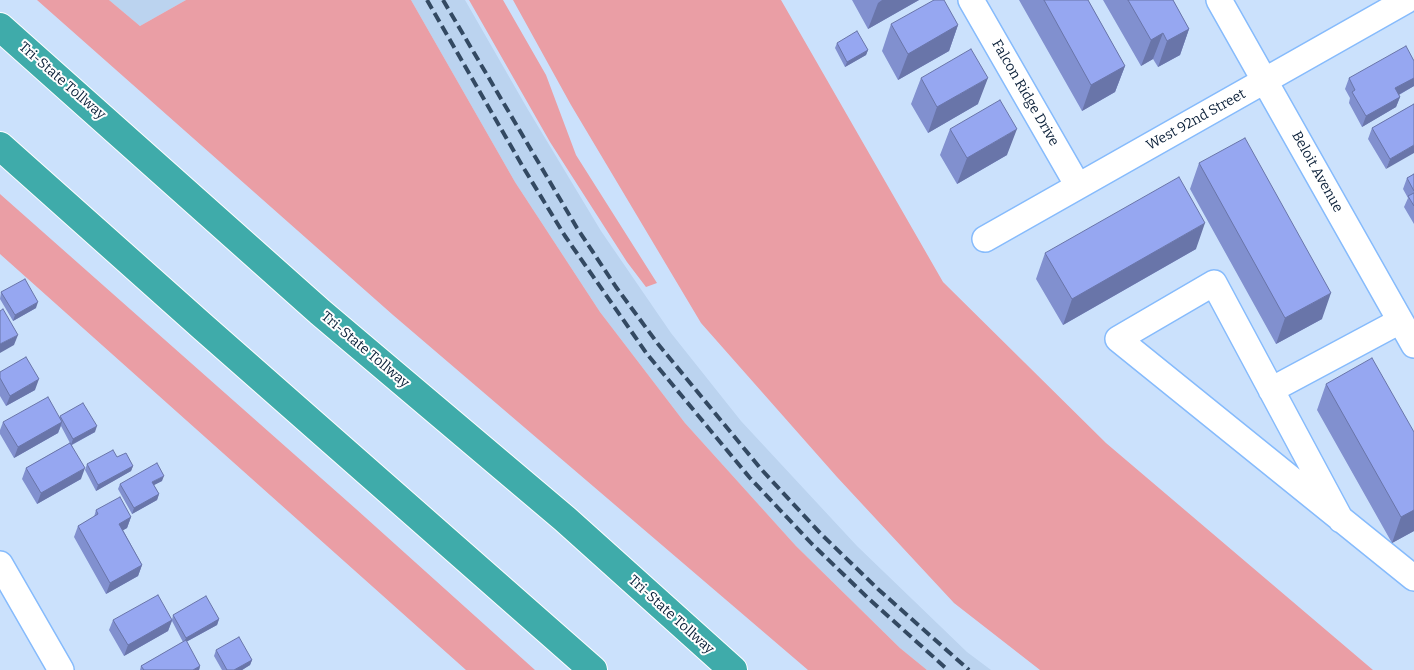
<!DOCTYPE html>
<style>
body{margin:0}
canvas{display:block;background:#cbe1fc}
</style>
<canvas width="1414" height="670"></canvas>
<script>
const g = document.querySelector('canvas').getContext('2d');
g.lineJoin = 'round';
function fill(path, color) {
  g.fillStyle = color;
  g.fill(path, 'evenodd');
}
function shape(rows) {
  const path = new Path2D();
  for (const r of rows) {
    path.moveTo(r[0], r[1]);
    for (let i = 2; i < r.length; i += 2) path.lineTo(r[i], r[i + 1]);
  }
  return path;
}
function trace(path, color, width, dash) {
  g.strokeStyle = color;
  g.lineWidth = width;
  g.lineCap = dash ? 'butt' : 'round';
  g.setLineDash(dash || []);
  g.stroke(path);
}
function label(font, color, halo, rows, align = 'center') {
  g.font = font + ' Bitter,serif';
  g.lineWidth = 4;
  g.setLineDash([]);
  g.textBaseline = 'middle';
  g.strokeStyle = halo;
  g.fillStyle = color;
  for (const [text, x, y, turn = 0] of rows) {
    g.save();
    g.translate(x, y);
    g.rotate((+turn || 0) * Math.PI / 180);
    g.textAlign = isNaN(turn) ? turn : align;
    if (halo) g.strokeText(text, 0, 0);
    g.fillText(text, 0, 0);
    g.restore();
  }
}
const built = shape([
 [109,0,186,0,140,26],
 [411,0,465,0,527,108,601,231,671,333,741,421,857,546,967,652,991,670,927,670,900,648,796,546,685,423,600,312,515,182]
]);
const green = shape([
 [37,0,109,0,140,26,186,0,411,0,515,182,600,312,685,423,796,546,900,648,927,670,808,670,393,315],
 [469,0,503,0,546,75,576,155,657,283,646,287,627,262,550,142],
 [513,0,781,0,943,282,1106,443,1373,670,1040,670,954,603,837,477,701,323,571,105],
 [0,194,356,509,535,670,466,670,0,254]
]);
const minor = shape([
 [971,0,1078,186],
 [1219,0,1414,345],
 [985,239,1407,0],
 [1271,390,1400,321],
 [1341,520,1214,283,1118,339,1414,578],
 [0,564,61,670]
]);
const highway = shape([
 [0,27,320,312,565,519,733,670],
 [0,146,203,327,593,670]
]);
const rail = shape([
 [427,0,523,167,565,236,647,354,750,478,812,544,869,599,948,670],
 [443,0,577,228,616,287,658,344,761,469,821,534,879,590,969,670]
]);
const wall = shape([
 [852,0,919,0,868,29],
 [1019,0,1088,0,1125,66,1115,92,1082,111],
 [1103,0,1173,0,1189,29,1180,55,1158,67,1153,59,1141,66],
 [891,24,958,25,949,51,898,80,882,51],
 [837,43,868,50,866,55,845,67,835,48],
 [1414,61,1414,86,1399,95,1400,97,1396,107,1362,127,1349,103,1350,98,1345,89,1349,78],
 [921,78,978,104,928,133,911,104],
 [1414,104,1386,169,1368,139,1372,128],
 [950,129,1007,155,957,184,940,155],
 [1199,163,1322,319,1276,344,1190,189],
 [1414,174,1414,224,1404,207,1408,198,1403,189,1407,178],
 [1196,249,1063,325,1036,279,1045,253],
 [1,292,36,308,13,321,0,299],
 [0,372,35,390,6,406,0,396],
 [1326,384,1414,432,1414,531,1392,543,1317,410],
 [60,416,95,432,72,445,81,479,37,504,22,479,26,468,70,443,61,426,58,433,14,458,0,434,0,430,3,422,60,418],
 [117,457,133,466,131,471,96,491,85,470,87,464],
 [162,481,154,485,159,494,157,500,132,514,118,489,120,484],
 [96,510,131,517,127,528,123,530,142,565,138,576,106,594,74,537,78,526,94,517],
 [173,615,219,619,217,625,186,642,200,666,199,670,140,670,141,666,183,642,172,621,168,631,124,656,109,630,113,620,172,620],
 [216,650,252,660,250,665,242,670,222,670,214,656]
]);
const shadedWall = shape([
 [882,0,919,0,868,29,878,3],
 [958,25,949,51,898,80,908,54],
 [1189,29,1180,55,1158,67,1167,41],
 [1163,33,1153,59,1141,66,1151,40],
 [868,50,866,55,845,67,847,62],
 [1125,66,1115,92,1082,111,1091,85],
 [988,78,978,104,928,133,937,107],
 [1414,78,1414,86,1391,99,1395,88],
 [1400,97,1396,107,1362,127,1366,116],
 [1017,129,1007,155,957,184,967,158],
 [1414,145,1414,153,1386,169,1390,159],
 [1205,223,1196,249,1063,325,1072,299],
 [1331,293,1322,319,1276,344,1285,318],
 [38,302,36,308,13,321,15,315],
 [18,335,14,345,0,353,0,344],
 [39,379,35,390,6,406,10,396],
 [62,422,58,433,14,458,18,447],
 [97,426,95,432,71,445,73,439],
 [133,466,131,471,96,491,98,485],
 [85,468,81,479,37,504,41,493],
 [164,476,162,481,150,487,152,482],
 [159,494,157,500,132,514,134,508],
 [1414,510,1414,531,1392,543,1401,517],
 [131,517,127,528,115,535,119,524],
 [142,565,138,576,106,594,110,583],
 [219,619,217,625,184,643,186,638],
 [172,620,168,631,124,656,128,645],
 [252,660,250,665,242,670,234,670],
 [200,666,199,670,193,670]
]);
const building = shape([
 [934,0,944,0,958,25,908,54,891,24,934,0],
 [1044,0,1088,0,1125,66,1091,85,1044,0],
 [1128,0,1173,0,1189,29,1167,41,1163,33,1151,40,1128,0],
 [857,31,868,50,847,62,837,43,857,31],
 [1406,46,1414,61,1414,78,1395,88,1400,97,1366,116,1352,92,1355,90,1349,78,1406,46],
 [971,49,988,78,937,107,921,78,971,49],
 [1000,100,1017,129,967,158,950,129,1000,100],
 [1414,104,1414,145,1390,159,1372,128,1414,104],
 [1245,138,1331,293,1285,318,1199,163,1245,138],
 [1414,174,1414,191,1407,178,1414,174],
 [1179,177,1205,223,1072,299,1045,253,1179,177],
 [1414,193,1414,206,1408,196,1414,193],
 [25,279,38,302,15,315,1,292,25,279],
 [3,309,18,335,0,344,0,311,3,309],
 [26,357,39,379,10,396,0,378,0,372,26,357],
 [1372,358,1414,432,1414,510,1401,517,1326,384,1372,358],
 [48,397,62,422,18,447,3,422,48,397],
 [83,403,97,426,73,439,60,416,83,403],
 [70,443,85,468,41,493,26,468,70,443],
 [113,450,117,457,126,453,133,466,98,485,87,464,113,450],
 [157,463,164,476,152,482,159,494,134,508,120,484,157,463],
 [120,497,131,517,119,524,142,565,110,583,78,526,98,514,96,510,120,497],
 [158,595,172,620,128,645,113,620,158,595],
 [206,596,219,619,186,638,173,615,206,596],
 [239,637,252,660,234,670,227,670,216,650,239,637],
 [186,640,200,666,193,670,144,670,141,666,186,640]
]);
const streetNames = [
 ["Tri-State Tollway",62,81,41],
 ["Falcon Ridge Drive",1025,93,60],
 ["West 92nd Street",1196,120,-29],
 ["Beloit Avenue",1317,172,61],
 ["Tri-State Tollway",365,350,40],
 ["Tri-State Tollway",671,615,42]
];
fill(built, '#bbd3ef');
fill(green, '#ea9ea5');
trace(minor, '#86bbfc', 28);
trace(highway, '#fff', 30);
trace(minor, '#fff', 25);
trace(highway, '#3fabaa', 28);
trace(rail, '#334962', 4, [10, 5]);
fill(wall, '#8190cf');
fill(shadedWall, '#6975a9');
fill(building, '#96a7f1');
trace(building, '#6975a9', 1);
label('14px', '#0a1f38', '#fff', streetNames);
</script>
